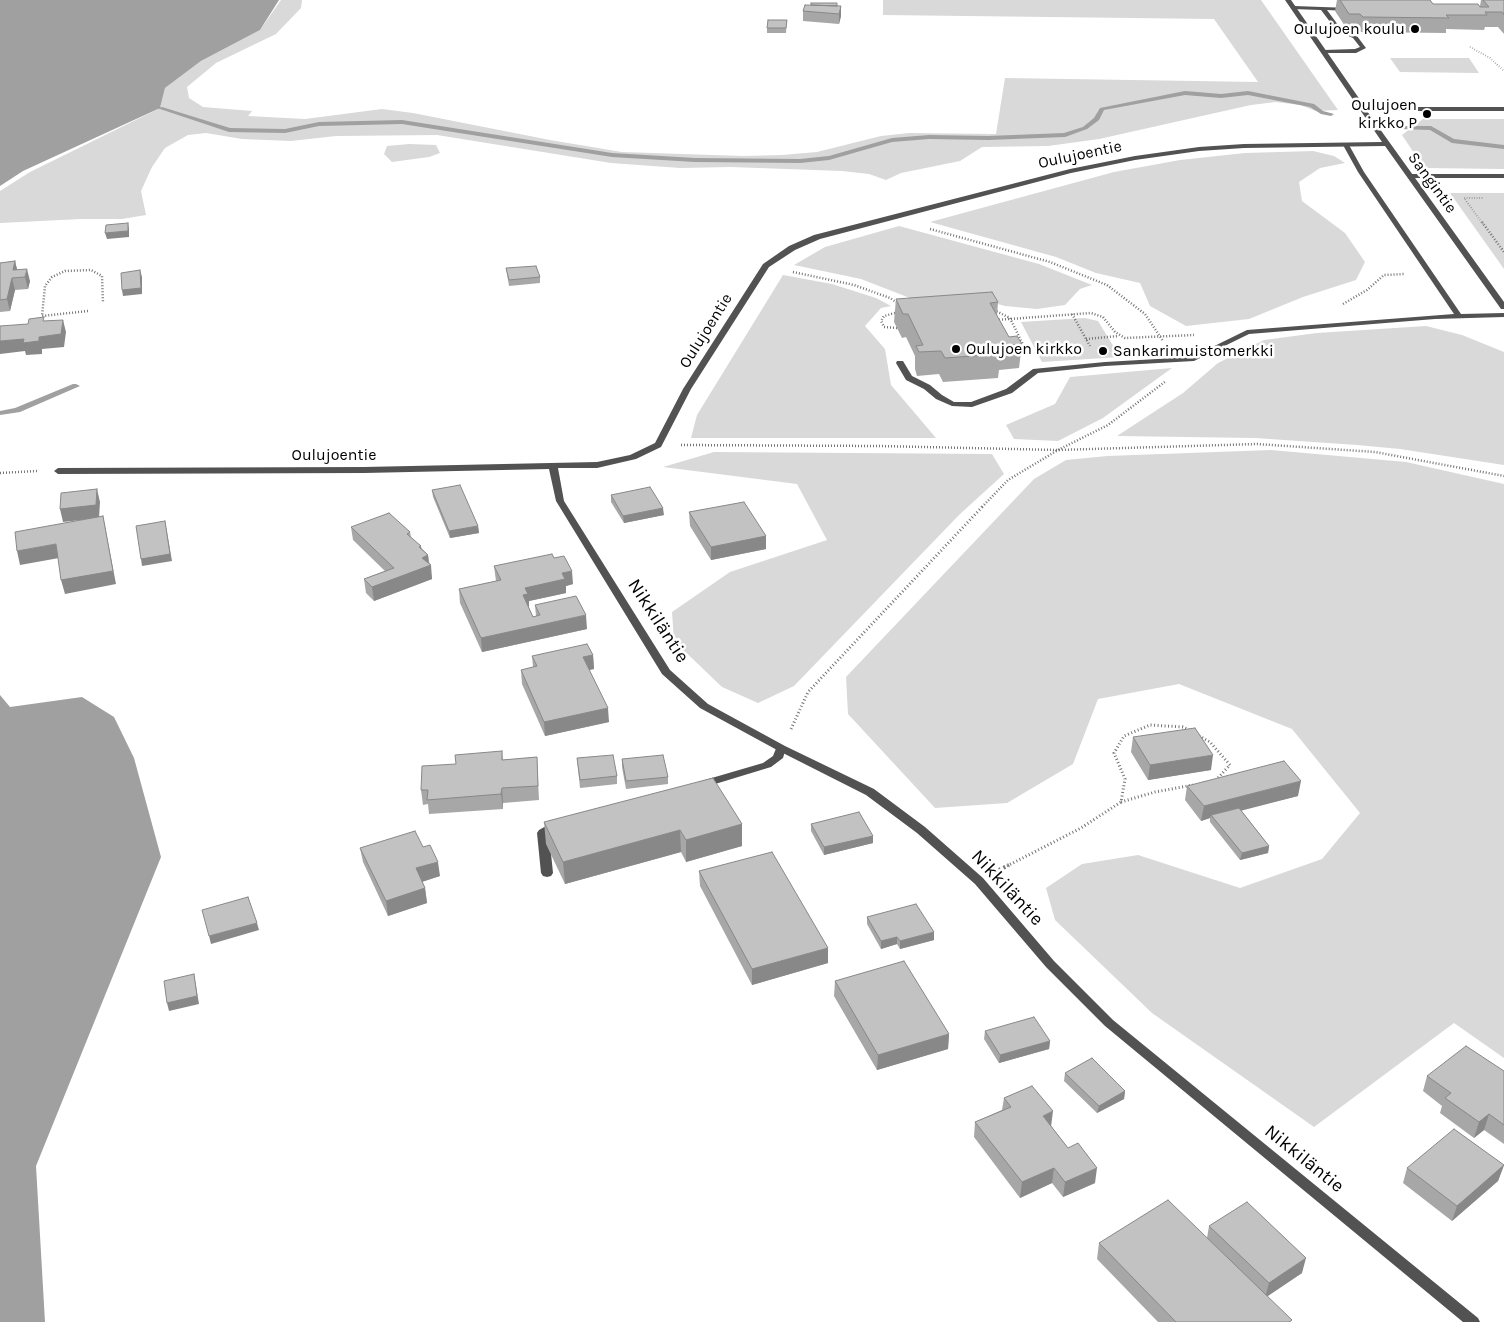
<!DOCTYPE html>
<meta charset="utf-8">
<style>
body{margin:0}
canvas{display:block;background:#fff}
</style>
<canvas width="1504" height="1322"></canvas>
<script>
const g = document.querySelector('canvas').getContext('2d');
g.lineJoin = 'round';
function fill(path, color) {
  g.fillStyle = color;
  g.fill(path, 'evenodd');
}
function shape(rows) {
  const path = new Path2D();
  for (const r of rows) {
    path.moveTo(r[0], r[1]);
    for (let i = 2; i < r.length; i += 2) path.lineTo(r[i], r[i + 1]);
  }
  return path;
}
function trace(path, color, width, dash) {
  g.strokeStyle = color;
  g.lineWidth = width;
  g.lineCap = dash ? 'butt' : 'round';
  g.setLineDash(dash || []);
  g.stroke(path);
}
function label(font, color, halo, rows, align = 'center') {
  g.font = font + ' Karla,sans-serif';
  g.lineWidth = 5;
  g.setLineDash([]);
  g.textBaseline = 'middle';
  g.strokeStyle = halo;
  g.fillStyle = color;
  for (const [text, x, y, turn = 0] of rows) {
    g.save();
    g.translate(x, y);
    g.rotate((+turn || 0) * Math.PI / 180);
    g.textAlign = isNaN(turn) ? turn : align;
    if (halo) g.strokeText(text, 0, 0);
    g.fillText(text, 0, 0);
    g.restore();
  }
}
const green = shape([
 [281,0,302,0,301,8,276,34,216,63,187,87,189,98,203,107,252,111,248,116,305,119,382,109,413,113,550,140,622,152,743,156,782,155,817,152,881,136,909,133,996,134,1005,78,1258,82,1214,19,883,15,883,0,1261,0,1338,110,1316,111,1300,105,1276,102,1251,105,1099,139,1048,146,982,147,960,161,901,173,886,180,869,174,842,171,731,167,680,168,611,163,437,135,336,136,291,141,242,139,206,133,188,135,165,148,152,167,141,191,146,215,122,219,81,219,0,223,0,191,30,172,160,108,165,88,201,61,260,30],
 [1390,58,1469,58,1479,73,1400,72],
 [1423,119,1504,119,1504,169,1424,168,1402,135],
 [409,144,436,145,440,153,429,157,392,162,384,154,387,146],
 [1313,151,1334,156,1345,163,1320,168,1299,182,1302,201,1345,233,1365,262,1356,280,1303,297,1249,319,1186,326,1150,306,1140,283,1096,273,1056,257,930,222,1114,172,1180,160,1245,153],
 [1450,193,1504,193,1504,269],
 [899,226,1039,264,1092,285,1080,289,1065,305,1037,309,1005,306,972,297,915,300,861,279,794,265,825,247],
 [783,275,832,284,876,298,891,306,881,308,865,326,885,349,891,385,936,438,691,438,697,415],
 [1085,318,1098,321,1120,357,1042,362,1021,322],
 [1426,326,1462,335,1504,352,1504,465,1400,449,1357,445,1255,438,1117,436,1183,393,1218,363,1264,340,1317,333],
 [1172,368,1103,418,1058,441,1014,439,1006,425,1055,404,1070,377],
 [1271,450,1406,462,1504,484,1504,1058,1454,1023,1314,1127,1152,1013,1055,920,1046,888,1082,864,1138,855,1240,888,1322,859,1360,813,1292,729,1179,684,1098,699,1073,764,1007,803,935,808,848,714,846,677,1034,479,1066,460,1107,456],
 [714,452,992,454,1004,474,960,514,794,686,758,703,722,687,674,641,672,612,730,572,827,540,797,484,663,467]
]);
const water = shape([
 [0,0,279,0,260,30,201,61,165,88,160,108,23,171,0,186],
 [0,695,10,707,82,697,114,717,134,758,161,857,36,1166,45,1322,0,1322]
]);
const stream = shape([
 [1185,91,1221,94,1248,91,1314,104,1323,111,1334,114,1331,116,1321,114,1310,107,1248,95,1221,98,1185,95,1104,110,1099,120,1087,129,1065,137,988,140,929,139,892,142,829,160,800,163,695,162,612,157,402,124,319,126,285,133,229,132,157,108,162,107,230,128,285,129,319,122,402,120,612,153,695,158,800,159,829,156,892,138,929,135,988,136,1064,133,1083,127,1094,118,1100,108,1185,91],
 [1398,126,1431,126,1454,139,1504,145,1504,149,1452,143,1430,130,1400,129,1398,128,1398,126],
 [73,384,76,384,80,386,20,412,0,415,0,411,15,408,73,384]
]);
const pathFar3 = shape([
 [1470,47,1490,58,1504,71],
 [1483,224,1464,198,1484,198]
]);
const pathFar2 = shape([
 [1482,222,1504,252],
 [930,229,1050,262,1107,285,1145,314,1163,341],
 [793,272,854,285,890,298,899,304],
 [1343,304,1367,290,1384,275,1405,274],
 [994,310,1010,318,1028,355],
 [88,311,42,316,45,286,52,277,65,271,91,270,102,276,103,303],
 [1072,314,1090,346],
 [996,320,1091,313,1103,317,1115,332,1125,338,1194,335],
 [897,328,884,327,881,321,884,316,899,312],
 [1086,339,1119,336],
 [681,445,879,446,1058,450,1257,444,1375,452,1504,476],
 [0,473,37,471],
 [982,507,1008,480,1058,450,1108,425,1166,381]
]);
const pathFar1 = shape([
 [791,729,808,692,984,505],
 [1199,736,1210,742,1230,765,1216,780],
 [1121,802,1155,792,1193,785],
 [1007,866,1081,828,1121,802,1125,779,1114,753,1124,736,1150,725,1183,727,1189,730]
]);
const path = shape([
 [999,870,1009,865]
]);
const service = shape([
 [1294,6,1350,8,1350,10,1348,11,1327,10,1341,29,1357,36,1366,48,1356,53,1322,53,1321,52,1324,50,1355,49,1360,47,1353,38,1337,31,1321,10,1292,9,1292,7,1294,6],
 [1346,143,1349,145,1364,172,1461,314,1504,313,1504,317,1435,319,1249,334,1194,361,1105,366,1038,373,1012,393,972,407,952,406,936,399,924,389,906,380,896,363,897,361,903,361,912,376,930,385,942,395,954,402,971,402,1006,389,1033,369,1105,362,1192,357,1247,330,1454,314,1358,172,1343,145,1346,143],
 [1504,174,1504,178,1411,178,1408,176,1411,174,1504,174],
 [781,745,786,748,783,758,771,767,702,788,697,784,698,782,763,763,773,756,777,746,781,745],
 [555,821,559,822,561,825,549,834,553,873,551,876,547,877,543,876,541,873,537,833,539,830,555,821]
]);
const minor = shape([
 [1285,0,1291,0,1365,107,1504,107,1504,111,1367,111,1504,302,1504,309,1501,309,1385,146,1244,148,1199,151,1135,160,1071,173,820,239,795,250,769,267,691,389,661,447,636,459,597,468,558,468,564,501,670,670,708,704,785,746,874,789,925,827,983,878,1054,961,1113,1020,1478,1318,1480,1322,1463,1322,1105,1026,1046,967,975,884,917,833,866,795,777,750,700,708,662,674,556,501,549,469,364,473,58,474,54,471,58,468,364,467,597,462,630,455,655,443,683,389,763,264,789,246,814,235,1070,169,1135,156,1199,147,1244,144,1382,142,1285,0]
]);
const wall = shape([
 [1337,0,1430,0,1433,4,1480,6,1481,0,1504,0,1504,34,1498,27,1485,27,1484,30,1446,29,1446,33,1360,32,1358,29,1347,29,1335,11],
 [837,3,837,6,841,6,841,16,839,24,803,21,803,11,811,5],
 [787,20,786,33,767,33,767,28],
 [15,261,17,270,30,281,28,289,15,290,10,311,0,312,0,263],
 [506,268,540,277,540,283,509,286],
 [896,299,998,302,997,316,1009,337,1022,344,1019,368,999,370,998,378,943,382,939,374,917,376,915,369,915,356,906,337,902,338,894,322],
 [432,490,478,526,479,533,450,538,433,497],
 [611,495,664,515,624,523,611,502],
 [689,512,766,536,766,549,711,560,690,526],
 [351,527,410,532,411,537,428,555,432,579,374,601,366,593,364,579,385,571,353,540],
 [494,566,573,584,566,586,566,593,529,601,529,608,533,617,536,616,535,605,587,629,482,652,460,603,459,589,496,581],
 [593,655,594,669,589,670,609,722,545,736,522,684,521,670,533,667,532,656],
 [1133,737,1211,770,1148,780,1131,752],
 [502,751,503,760,537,757,539,800,503,803,503,809,429,814,428,804,423,805,421,790,456,764],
 [577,758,617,776,617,784,580,788],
 [622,759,668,777,668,784,626,789,622,767],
 [1187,786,1298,796,1241,810,1269,846,1268,853,1240,860,1210,822,1210,818,1201,821,1185,800],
 [544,822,742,824,742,846,686,862,681,852,565,884,546,844],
 [811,824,873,836,873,843,824,855,811,831],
 [423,847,440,876,422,882,425,888,427,903,388,916,363,862,360,848],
 [699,871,828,948,828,963,752,985,700,886],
 [867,917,934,940,900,949,897,944,881,949,867,924],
 [835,981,949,1034,948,1049,877,1070,834,996],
 [985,1031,1050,1041,1049,1049,999,1063,984,1039],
 [1504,1071,1504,1144,1484,1130,1474,1138,1440,1113,1442,1106,1423,1091,1427,1076],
 [1065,1073,1125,1091,1124,1099,1097,1113,1064,1081],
 [1004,1098,1051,1126,1095,1183,1063,1197,1052,1183,1020,1198,974,1137,975,1122,1002,1110],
 [1504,1165,1498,1181,1452,1221,1403,1183,1407,1168],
 [1209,1226,1302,1273,1267,1296,1291,1322,1158,1322,1097,1259,1099,1243,1207,1238]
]);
const shadedWall = shape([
 [841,6,841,16,839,24,839,14],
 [128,223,129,229,129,237,107,239,105,233],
 [15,261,18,273,13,270],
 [27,269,30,281,28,289,25,277],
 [140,270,142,277,142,294,123,296,122,290],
 [12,278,15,290,10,311,7,299],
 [63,320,66,332,64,347,42,349,42,354,26,355,25,351,0,354,0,341,39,337],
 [97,489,100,502,99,518,63,522,60,509],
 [663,508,664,515,624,523,623,516],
 [103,516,116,584,65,594,61,580],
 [165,521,172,561,142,566,141,559],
 [478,526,479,533,450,538,449,531],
 [766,536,766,549,711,560,711,547],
 [56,544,59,558,20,565,17,551],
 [421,546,422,557,428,555,429,566,431,565,432,579,374,601,372,587,419,547],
 [572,571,573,584,566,586,566,593,529,601,529,608,523,595,525,588,562,573],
 [586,615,587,629,482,652,481,638],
 [593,655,594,669,584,671,583,657],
 [608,708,609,722,545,736,544,722],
 [1213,755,1211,770,1148,780,1150,765],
 [1301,781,1298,796,1213,818,1211,815,1210,818,1201,821,1204,806],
 [502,788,503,803,503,809,501,794],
 [742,824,742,846,686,862,686,840],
 [680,830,681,852,565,884,563,862],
 [873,836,873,843,824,855,824,847],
 [1269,846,1268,853,1240,860,1242,853],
 [438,862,440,876,418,883,416,868],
 [425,888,427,903,388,916,386,901],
 [257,923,259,930,211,944,209,936],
 [934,932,934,940,900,949,900,941],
 [897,937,897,944,881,949,881,941],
 [828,948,828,963,752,985,752,969],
 [194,974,199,1004,169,1011,167,1003],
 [949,1034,948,1049,877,1070,878,1055],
 [1050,1041,1049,1049,999,1063,1000,1055],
 [1125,1091,1124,1099,1097,1113,1099,1106],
 [1053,1111,1051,1127,1043,1116],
 [1489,1114,1484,1130,1474,1138,1479,1122],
 [1504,1165,1498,1181,1452,1221,1457,1206],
 [1054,1168,1052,1183,1020,1198,1022,1182],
 [1097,1168,1095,1183,1063,1197,1065,1182],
 [1306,1258,1302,1273,1265,1298,1269,1283]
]);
const building = shape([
 [1340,0,1430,0,1433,4,1478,4,1480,7,1489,7,1483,0,1504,0,1504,15,1502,12,1485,12,1487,15,1446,15,1449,18,1363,17,1360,14,1349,14,1340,0],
 [811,3,837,3,837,6,811,5,811,3],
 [805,5,841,6,839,14,803,11,805,5],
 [768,20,787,20,786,28,767,28,768,20],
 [128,223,128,231,105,233,106,225,128,223],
 [15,261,13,270,27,269,25,277,12,278,7,299,0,300,0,263,15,261],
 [536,266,540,277,509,280,506,268,536,266],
 [140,270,141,288,122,290,121,273,140,270],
 [992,292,998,302,990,303,1009,337,1017,336,1022,344,996,346,1000,354,945,358,941,351,919,352,916,346,923,345,908,314,903,314,896,299,992,292],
 [44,317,43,321,63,320,61,334,39,337,39,341,23,343,24,339,0,341,0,326,28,324,29,319,44,317],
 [460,485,478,526,449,531,432,490,460,485],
 [650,487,663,508,623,516,611,495,650,487],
 [97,489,96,505,60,509,61,493,97,489],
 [744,502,766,536,711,547,689,512,744,502],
 [389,513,410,532,407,534,421,546,419,547,428,555,422,558,431,565,372,587,364,579,394,568,351,527,389,513],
 [103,516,113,571,61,580,56,544,17,551,15,532,103,516],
 [165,521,170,554,141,559,136,526,165,521],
 [552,554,554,558,564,556,572,571,562,573,565,579,525,588,528,594,523,595,533,617,540,615,535,605,576,596,586,615,481,638,459,589,501,580,494,566,552,554],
 [587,644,593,655,583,657,608,708,544,722,521,670,537,666,532,656,587,644],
 [1195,728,1213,755,1150,765,1133,737,1195,728],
 [502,751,502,760,537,757,538,786,502,788,501,794,427,800,428,790,421,790,422,766,456,764,455,755,502,751],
 [613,755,617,776,580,780,577,758,613,755],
 [663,755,668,777,626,781,622,759,663,755],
 [1284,761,1301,781,1204,806,1187,786,1284,761],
 [713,778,742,824,686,840,680,830,563,862,544,822,713,778],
 [1239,808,1269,846,1242,853,1211,815,1239,808],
 [859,812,873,836,824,847,811,824,859,812],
 [415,831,423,847,430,845,438,862,416,868,425,888,386,901,360,848,415,831],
 [772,852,828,948,752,969,699,871,772,852],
 [248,897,257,923,209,936,202,910,248,897],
 [916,904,934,932,900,941,897,937,881,941,867,917,916,904],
 [904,961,949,1034,878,1055,835,981,904,961],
 [194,974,197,996,167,1003,164,981,194,974],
 [1034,1017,1050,1041,1000,1055,985,1031,1034,1017],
 [1466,1046,1504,1071,1504,1125,1489,1114,1479,1122,1445,1098,1451,1093,1427,1076,1466,1046],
 [1092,1058,1125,1091,1099,1106,1065,1073,1092,1058],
 [1032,1086,1053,1111,1043,1116,1068,1148,1078,1143,1097,1168,1065,1182,1054,1168,1022,1182,975,1122,1011,1107,1004,1098,1032,1086],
 [1454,1129,1504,1165,1457,1206,1407,1168,1454,1129],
 [1168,1200,1292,1320,1289,1322,1176,1322,1099,1243,1168,1200],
 [1247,1202,1306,1258,1269,1283,1209,1226,1247,1202]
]);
const markers = [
 [1415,29,5,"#000"],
 [1427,114,5,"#000"],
 [956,349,5,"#000"],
 [1103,351,5,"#000"]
];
const farPoinames = [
 ["Oulujoen koulu",1405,29],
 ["Oulujoen",1417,105],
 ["kirkko P",1417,123],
 ["Oulujoen kirkko",966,349,"left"],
 ["Sankarimuistomerkki",1113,351,"left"]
];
const farStreetnames = [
 ["Oulujoentie",1080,155,-12],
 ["Sangintie",1432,183,54],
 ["Oulujoentie",706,331,-58],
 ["Oulujoentie",334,455]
];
const streetNames = [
 ["Nikkiläntie",658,621,57],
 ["Nikkiläntie",1007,888,47],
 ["Nikkiläntie",1304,1159,39]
];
fill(green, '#d9d9d9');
fill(water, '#a0a0a0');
fill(stream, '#a0a0a0');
trace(pathFar3, '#747474', 2, [0.5, 2]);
trace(pathFar2, '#747474', 2.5, [1, 2]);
trace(pathFar1, '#747474', 3, [1, 2.5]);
trace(path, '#747474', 4, [2, 3]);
fill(service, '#525252');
fill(minor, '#525252');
fill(wall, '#a7a7a7');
fill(shadedWall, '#888');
fill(building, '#c2c2c2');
trace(building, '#888', 1);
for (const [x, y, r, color] of markers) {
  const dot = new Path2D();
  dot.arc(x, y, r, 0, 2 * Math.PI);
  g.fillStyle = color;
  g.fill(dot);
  trace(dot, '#fff', 2);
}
label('16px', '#000', '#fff', farPoinames, 'right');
label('16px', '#000', '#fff', farStreetnames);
label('19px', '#000', '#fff', streetNames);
</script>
